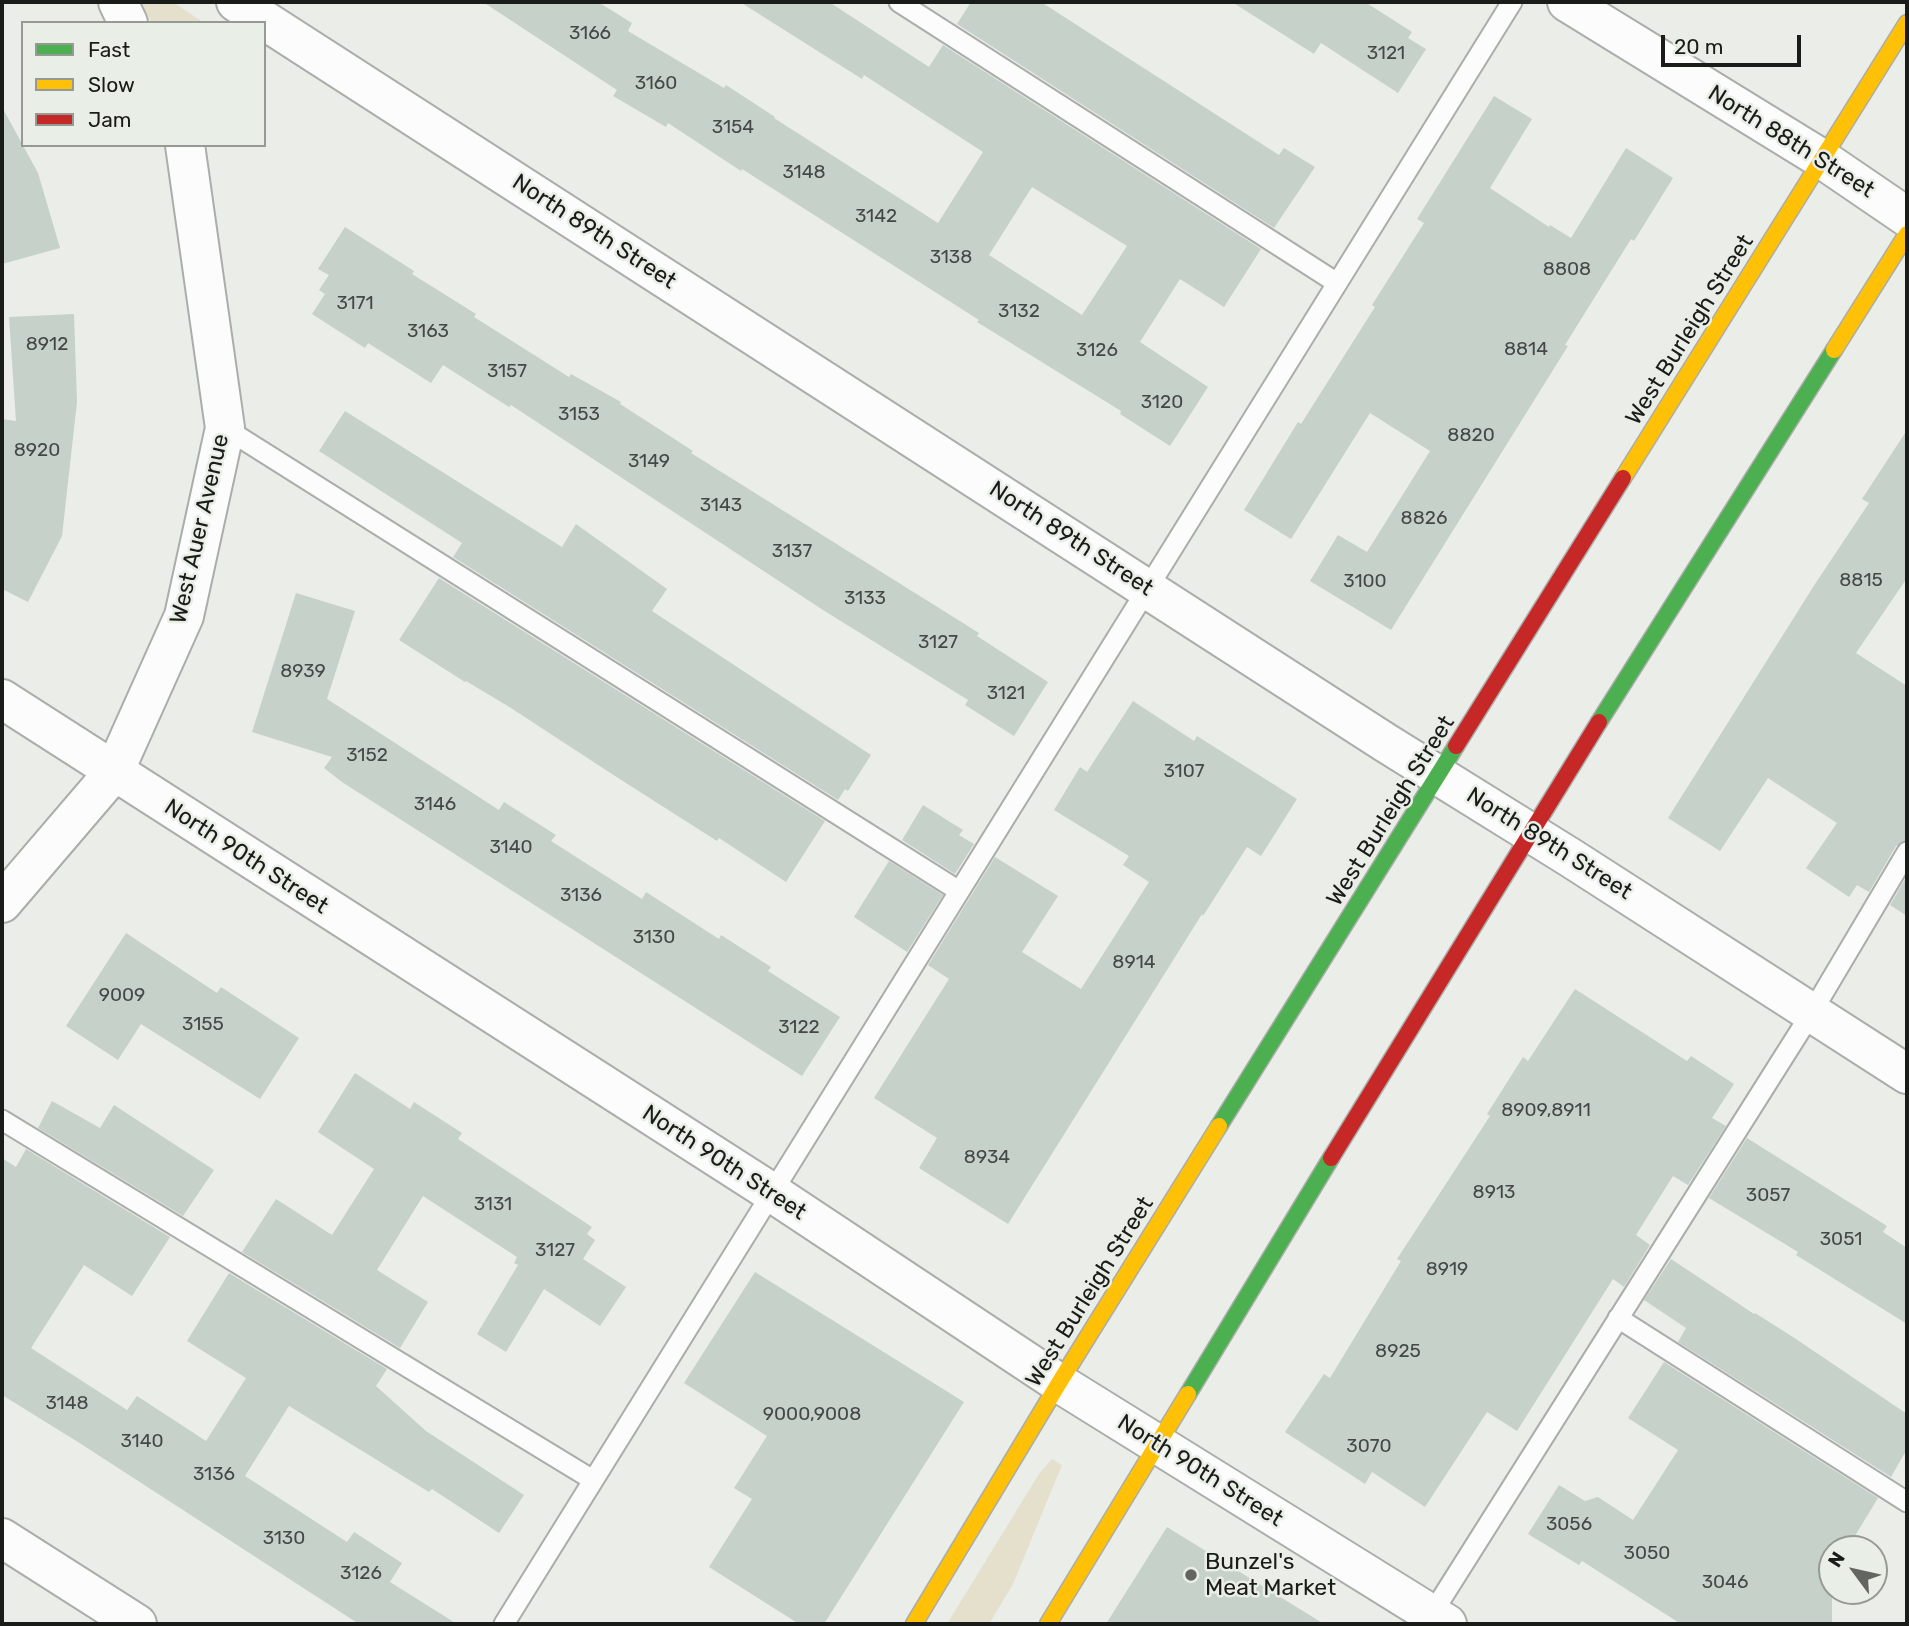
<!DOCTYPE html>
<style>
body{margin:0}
#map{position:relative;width:1909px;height:1626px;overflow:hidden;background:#eaede8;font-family:Rubik,sans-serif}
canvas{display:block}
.frame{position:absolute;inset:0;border:4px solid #1a1c19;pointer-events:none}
.legend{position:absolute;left:21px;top:21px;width:245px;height:126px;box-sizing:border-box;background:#e9eee7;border:2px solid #969a95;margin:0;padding:9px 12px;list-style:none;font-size:21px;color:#1a1c19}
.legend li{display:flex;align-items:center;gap:14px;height:35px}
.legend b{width:35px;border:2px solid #969a95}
.north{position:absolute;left:1818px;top:1535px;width:70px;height:70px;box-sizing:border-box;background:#e9eee7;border:2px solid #969a95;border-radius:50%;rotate:303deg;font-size:19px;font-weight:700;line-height:28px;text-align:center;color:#1a1c19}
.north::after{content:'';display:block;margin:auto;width:24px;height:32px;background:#636561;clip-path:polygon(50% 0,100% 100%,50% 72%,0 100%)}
.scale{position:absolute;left:1661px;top:35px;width:140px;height:32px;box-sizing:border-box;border:4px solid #1a1c19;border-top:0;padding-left:9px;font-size:21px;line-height:24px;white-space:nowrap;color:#1a1c19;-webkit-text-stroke:5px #e9eee7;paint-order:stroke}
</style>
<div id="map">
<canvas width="1909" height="1626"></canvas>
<div class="frame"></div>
<ul class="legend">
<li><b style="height:9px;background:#4caf50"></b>Fast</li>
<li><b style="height:9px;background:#ffc107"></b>Slow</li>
<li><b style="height:9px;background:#c62828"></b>Jam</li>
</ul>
<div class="north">N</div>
<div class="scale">20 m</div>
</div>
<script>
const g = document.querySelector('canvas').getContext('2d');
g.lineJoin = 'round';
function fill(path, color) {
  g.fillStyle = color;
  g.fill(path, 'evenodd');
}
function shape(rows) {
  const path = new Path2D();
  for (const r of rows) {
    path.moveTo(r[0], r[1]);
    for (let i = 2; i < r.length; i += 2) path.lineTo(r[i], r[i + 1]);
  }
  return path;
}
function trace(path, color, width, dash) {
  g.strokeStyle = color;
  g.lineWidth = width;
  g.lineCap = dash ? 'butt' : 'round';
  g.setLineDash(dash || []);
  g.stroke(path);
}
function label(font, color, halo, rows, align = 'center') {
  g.font = font + ' Rubik,sans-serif';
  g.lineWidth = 5;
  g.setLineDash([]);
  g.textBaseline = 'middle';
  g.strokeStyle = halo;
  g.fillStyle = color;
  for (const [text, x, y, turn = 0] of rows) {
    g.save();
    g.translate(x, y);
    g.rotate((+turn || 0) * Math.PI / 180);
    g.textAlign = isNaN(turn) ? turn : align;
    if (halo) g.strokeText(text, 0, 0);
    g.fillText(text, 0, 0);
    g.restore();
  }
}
const green = shape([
 [140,2,173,2,204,23,152,23],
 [1052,1459,1062,1465,1013,1584,989,1624,947,1624,1039,1474]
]);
const building = shape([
 [483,2,598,2,632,23,628,31,724,88,726,85,775,117,774,118,938,223,983,152,864,75,862,79,740,2,829,2,929,67,943,45,1261,249,1224,307,1180,279,1140,342,1208,387,1170,446,1120,414,1121,411,977,322,979,320,742,169,741,171,668,123,666,127,613,96,617,90],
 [1032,187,1127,246,1082,315,989,255],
 [971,2,1041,2,1279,155,1284,148,1315,167,1274,228,957,24],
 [1232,2,1365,2,1412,32,1408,38,1426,49,1398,93,1321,43,1314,54],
 [1494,96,1532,119,1490,188,1549,227,1550,225,1571,238,1626,148,1673,178,1634,241,1631,239,1565,345,1568,346,1391,630,1310,581,1338,535,1367,552,1430,451,1370,413,1291,539,1244,510,1298,422,1301,424,1375,307,1372,305,1424,223,1417,219],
 [2,107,38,173,60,248,2,264],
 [345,227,414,271,412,274,476,314,474,317,569,377,571,374,621,402,620,404,693,451,691,453,979,633,977,636,1048,682,1014,736,965,705,968,700,823,610,511,405,509,407,443,365,431,383,368,343,365,348,312,314,325,294,319,290,329,275,318,269],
 [74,314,77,402,62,536,28,602,2,589,2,419,16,421,9,317],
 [345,411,562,547,576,524,667,589,652,611,871,755,848,791,845,789,838,800,453,557,462,543,319,451],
 [1907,430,1907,578,1856,653,1907,686,1907,840,1896,846,1869,892,1857,885,1849,897,1806,868,1837,823,1768,778,1720,851,1668,818,1815,584,1869,503,1862,499],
 [439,578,825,821,786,882,719,838,717,841,615,776,511,708,466,681,465,682,399,640],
 [296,593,355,611,327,699,499,810,504,802,556,835,551,841,642,899,646,892,719,939,721,935,771,967,768,971,840,1017,802,1076,342,782,324,768,332,757,252,732],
 [1133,701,1194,741,1197,736,1297,799,1261,856,1247,847,1203,916,1202,914,1008,1224,919,1168,937,1138,874,1098,949,979,928,965,995,857,1058,896,1022,952,1081,989,1149,882,1123,865,1129,856,1054,810,1080,767,1087,772],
 [923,805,963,830,959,835,974,844,955,874,902,840],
 [889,861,943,895,907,952,854,917],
 [1907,876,1907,916,1890,905],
 [126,933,217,993,221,987,299,1038,260,1099,141,1024,118,1060,66,1026],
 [1575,989,1687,1061,1691,1056,1734,1084,1712,1118,1726,1126,1688,1185,1673,1176,1636,1235,1650,1245,1624,1287,1613,1279,1517,1431,1487,1412,1425,1507,1372,1472,1365,1484,1285,1432,1324,1374,1330,1378,1401,1261,1397,1259,1490,1116,1487,1114,1523,1057,1528,1061],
 [355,1073,410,1109,414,1102,462,1133,458,1139,592,1227,587,1234,595,1240,583,1259,626,1287,600,1326,544,1289,506,1352,477,1334,518,1265,514,1263,517,1257,423,1196,377,1270,428,1302,400,1348,242,1252,276,1199,332,1235,374,1169,318,1132],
 [52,1101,100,1128,114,1105,214,1170,183,1216,38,1128],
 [1747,1138,1887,1226,1883,1232,1907,1248,1907,1324,1796,1255,1798,1252,1709,1198],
 [26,1149,170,1237,132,1296,84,1265,31,1348,127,1410,137,1396,206,1441,246,1378,187,1341,229,1273,387,1369,376,1386,426,1431,524,1495,499,1533,432,1489,429,1492,289,1406,245,1476,347,1542,354,1532,402,1563,390,1582,457,1624,359,1624,78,1442,2,1395,2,1158,16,1167],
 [1671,1259,1754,1314,1755,1313,1793,1337,1907,1414,1907,1449,1891,1477,1678,1342,1686,1328,1644,1300],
 [755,1272,964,1402,824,1624,799,1624,709,1567,752,1499,734,1488,767,1436,684,1383],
 [1664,1362,1878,1498,1847,1549,1832,1549,1832,1624,1681,1624,1582,1561,1579,1565,1528,1534,1559,1485,1585,1501,1598,1497,1633,1520,1678,1450,1628,1418],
 [1167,1527,1324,1624,1106,1624]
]);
const lane = shape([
 [899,2,1337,283],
 [225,428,959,891],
 [2,1120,593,1480],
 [1618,1318,1907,1502],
 [1428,1620,1812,1012,1907,852],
 [504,1624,1512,2]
]);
const street = shape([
 [118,2,128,23],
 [236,2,1386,743,1571,858,1907,1074],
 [1567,2,1822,159,1907,217],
 [2,699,771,1192,1059,1383,1447,1624],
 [2,903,114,772,184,616,225,428,185,145],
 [2,1538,137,1624]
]);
const fast = shape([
 [1599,722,1834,350],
 [1219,1126,1456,746],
 [1188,1394,1331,1158]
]);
const slow = shape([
 [1834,350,1907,234],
 [1623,478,1907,23],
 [914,1624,1059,1383,1219,1126],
 [1048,1624,1188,1394]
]);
const jam = shape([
 [1456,746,1623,478],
 [1331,1158,1599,722]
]);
const markers = [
 [1191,1575,7,"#636561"]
];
const numberNames = [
 ["3166",590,34],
 ["3121",1386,54],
 ["3160",656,84],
 ["3154",733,128],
 ["3148",804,173],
 ["3142",876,217],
 ["3138",951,258],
 ["8808",1567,270],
 ["3171",355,304],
 ["3132",1019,312],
 ["3163",428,332],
 ["8912",47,345],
 ["8814",1526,350],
 ["3126",1097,351],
 ["3157",507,372],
 ["3120",1162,403],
 ["3153",579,415],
 ["8820",1471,436],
 ["8920",37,451],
 ["3149",649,462],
 ["3143",721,506],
 ["8826",1424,519],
 ["3137",792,552],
 ["8815",1861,581],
 ["3100",1365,582],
 ["3133",865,599],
 ["3127",938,643],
 ["8939",303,672],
 ["3121",1006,694],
 ["3152",367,756],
 ["3107",1184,772],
 ["3146",435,805],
 ["3140",511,848],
 ["3136",581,896],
 ["3130",654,938],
 ["8914",1134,963],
 ["9009",122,996],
 ["3155",203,1025],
 ["3122",799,1028],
 ["8909,8911",1546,1111],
 ["8934",987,1158],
 ["8913",1494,1193],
 ["3057",1768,1196],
 ["3131",493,1205],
 ["3051",1841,1240],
 ["3127",555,1251],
 ["8919",1447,1270],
 ["8925",1398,1352],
 ["3148",67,1404],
 ["9000,9008",812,1415],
 ["3140",142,1442],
 ["3070",1369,1447],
 ["3136",214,1475],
 ["3056",1569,1525],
 ["3130",284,1539],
 ["3050",1647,1554],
 ["3126",361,1574],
 ["3046",1725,1583]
];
const streetNames = [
 ["North 88th Street",1791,142,32],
 ["North 89th Street",594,232,33],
 ["West Burleigh Street",1690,330,-58],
 ["West Auer Avenue",200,529,-77],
 ["North 89th Street",1071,539,33],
 ["West Burleigh Street",1391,811,-58],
 ["North 89th Street",1549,844,32],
 ["North 90th Street",246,857,33],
 ["North 90th Street",724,1163,33],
 ["West Burleigh Street",1090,1292,-58],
 ["North 90th Street",1200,1471,32]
];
const poiNames = [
 ["Bunzel's",1205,1562],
 ["Meat Market",1205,1588]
];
fill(green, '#e4e0cb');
fill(building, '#c6d1c9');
trace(lane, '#aaada9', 23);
trace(street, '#aaada9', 42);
trace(fast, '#aaada9', 19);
trace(slow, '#aaada9', 19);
trace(jam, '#aaada9', 19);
trace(lane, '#fcfcfc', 19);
trace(street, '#fcfcfc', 38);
trace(fast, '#4caf50', 16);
trace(slow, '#ffc107', 16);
trace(jam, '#c62828', 16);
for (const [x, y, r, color] of markers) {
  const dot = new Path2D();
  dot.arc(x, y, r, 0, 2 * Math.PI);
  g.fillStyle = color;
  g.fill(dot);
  trace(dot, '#e9eee7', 2.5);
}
label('19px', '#454945', null, numberNames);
label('23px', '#1a1c19', '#e9eee7', streetNames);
label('23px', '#1a1c19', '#e9eee7', poiNames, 'left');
</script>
